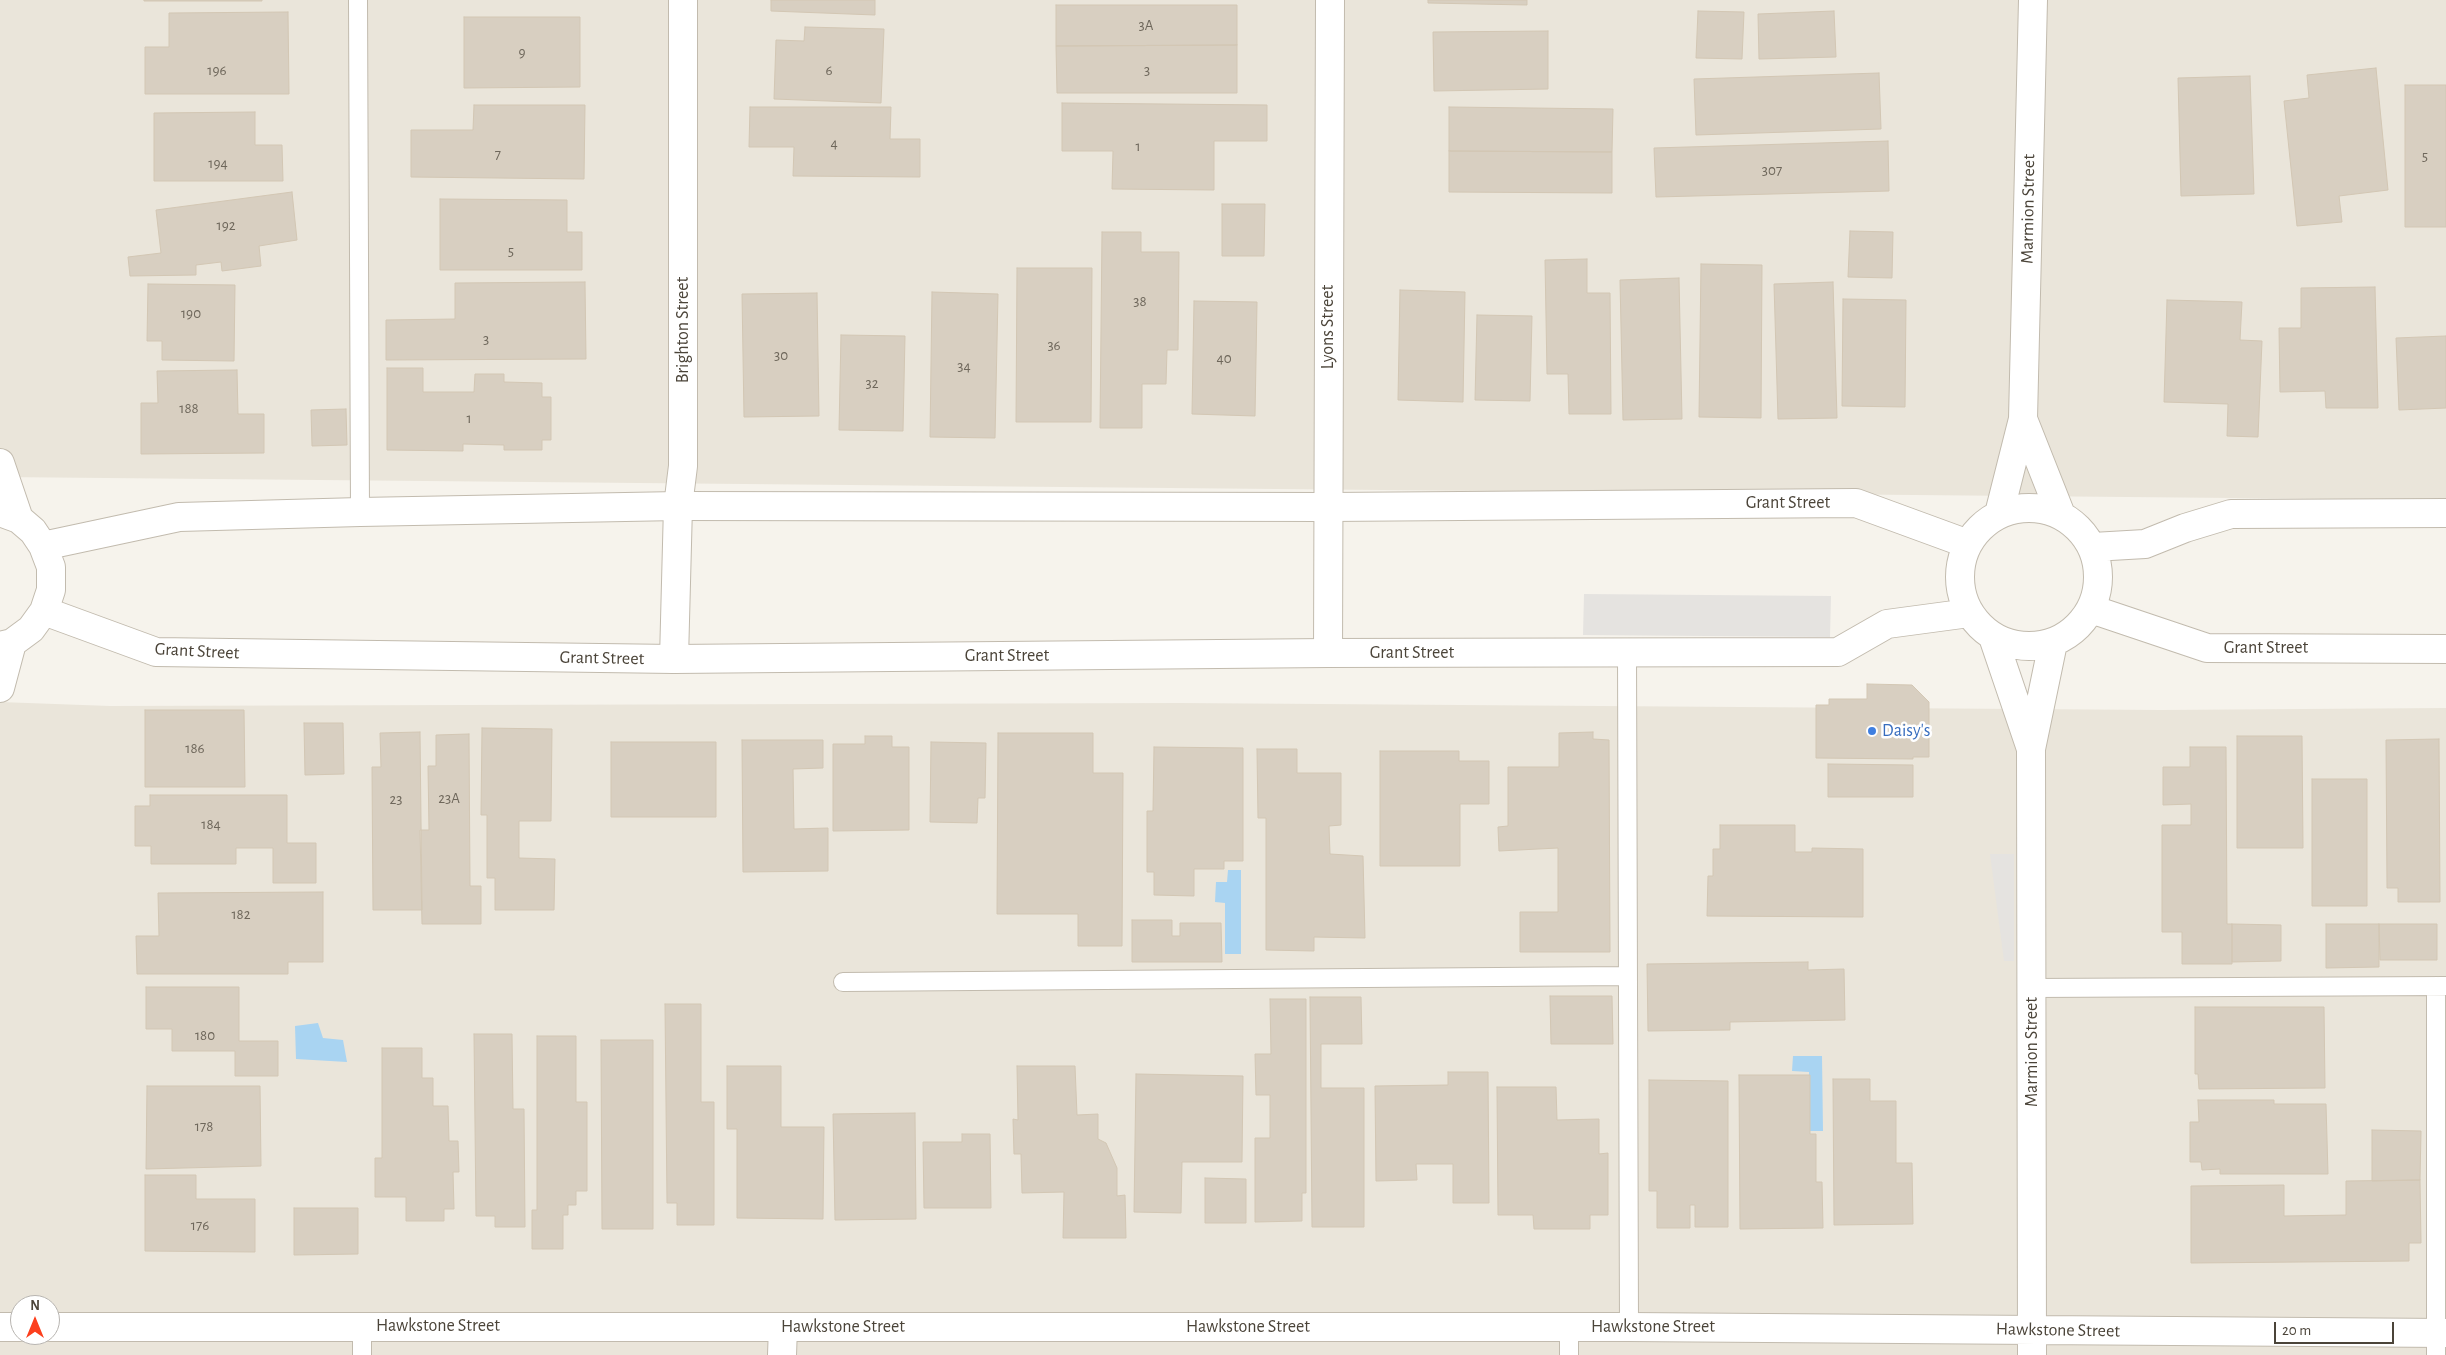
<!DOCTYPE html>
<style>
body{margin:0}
#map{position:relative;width:2446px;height:1355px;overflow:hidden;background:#f6f3ec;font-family:"Alegreya Sans",sans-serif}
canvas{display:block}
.north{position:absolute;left:10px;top:1295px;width:50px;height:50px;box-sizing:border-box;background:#fff;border:1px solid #b7b4b0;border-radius:50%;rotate:0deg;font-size:14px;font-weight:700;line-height:20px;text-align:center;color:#4b4439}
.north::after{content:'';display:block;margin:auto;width:18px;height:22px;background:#fc3f1d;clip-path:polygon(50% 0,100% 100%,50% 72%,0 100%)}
.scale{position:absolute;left:2274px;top:1322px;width:120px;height:22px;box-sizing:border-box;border:2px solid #4b4439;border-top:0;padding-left:6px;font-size:15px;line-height:18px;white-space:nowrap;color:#4b4439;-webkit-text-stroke:4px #fff;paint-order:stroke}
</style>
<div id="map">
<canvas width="2446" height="1355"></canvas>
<div class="north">N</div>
<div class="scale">20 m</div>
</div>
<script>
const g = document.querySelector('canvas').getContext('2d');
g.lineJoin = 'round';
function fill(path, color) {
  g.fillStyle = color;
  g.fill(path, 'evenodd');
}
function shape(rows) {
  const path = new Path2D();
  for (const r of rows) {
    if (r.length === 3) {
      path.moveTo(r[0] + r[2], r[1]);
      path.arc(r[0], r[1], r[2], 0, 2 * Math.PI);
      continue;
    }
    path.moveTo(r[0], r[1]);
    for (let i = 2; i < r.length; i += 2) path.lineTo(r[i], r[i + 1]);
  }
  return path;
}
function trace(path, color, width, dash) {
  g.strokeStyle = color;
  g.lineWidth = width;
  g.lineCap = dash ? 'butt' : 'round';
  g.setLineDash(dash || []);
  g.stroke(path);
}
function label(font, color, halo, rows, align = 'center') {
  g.font = font + ' "Alegreya Sans",sans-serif';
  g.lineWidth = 5;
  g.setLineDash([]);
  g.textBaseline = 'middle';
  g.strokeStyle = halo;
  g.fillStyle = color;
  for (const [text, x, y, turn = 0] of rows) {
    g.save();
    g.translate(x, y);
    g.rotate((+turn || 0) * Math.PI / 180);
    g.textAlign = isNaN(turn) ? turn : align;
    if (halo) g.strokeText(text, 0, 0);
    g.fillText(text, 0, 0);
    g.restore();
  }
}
const residential = shape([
 [0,0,2446,0,2446,500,0,477],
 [0,702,110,706,1180,703,2161,710,2446,708,2446,1355,0,1355],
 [20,1305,50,1305,50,1335,20,1335]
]);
const parking = shape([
 [1584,594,1831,596,1830,637,1583,635],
 [1990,854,2014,854,2014,961,2004,961]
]);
const water = shape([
 [1228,870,1241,870,1241,954,1225,954,1225,903,1215,902,1216,882,1227,882],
 [318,1023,323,1038,343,1040,347,1062,296,1059,295,1026],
 [1793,1056,1822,1056,1823,1131,1810,1131,1809,1072,1792,1071]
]);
const building = shape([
 [144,0,262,0,262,1,144,1,144,0],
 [771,0,875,0,875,15,771,11,771,0],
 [1428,0,1527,0,1527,5,1428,3,1428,0],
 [1056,5,1237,5,1237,45,1056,46,1056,5],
 [1698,11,1744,12,1742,59,1696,58,1698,11],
 [1834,11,1836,57,1759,59,1758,14,1834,11],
 [288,12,289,94,145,94,145,47,169,47,169,13,288,12],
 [464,17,580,17,580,87,464,88,464,17],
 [805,27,884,29,881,103,774,99,776,40,804,41,805,27],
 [1548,31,1548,89,1434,91,1433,32,1548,31],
 [1237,45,1237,93,1057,93,1056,46,1237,45],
 [2376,68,2388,190,2339,196,2342,222,2297,226,2284,101,2309,98,2307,75,2376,68],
 [1879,73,1881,129,1696,135,1694,79,1879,73],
 [2250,76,2254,194,2181,196,2178,78,2250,76],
 [2405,85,2446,85,2446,227,2405,227,2405,85],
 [1062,103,1267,105,1267,141,1214,141,1214,190,1112,189,1113,151,1062,151,1062,103],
 [474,105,585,105,584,179,411,177,411,130,473,130,474,105],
 [750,107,891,107,890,139,920,139,920,177,793,176,794,147,749,147,750,107],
 [1449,107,1613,109,1612,152,1449,151,1449,107],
 [255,112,255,145,282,145,283,181,154,181,154,113,255,112],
 [1888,141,1889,191,1656,197,1654,148,1888,141],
 [1449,151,1612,152,1612,193,1449,192,1449,151],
 [292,192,297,240,259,246,261,266,222,271,221,262,196,265,196,275,130,276,128,257,161,253,156,210,292,192],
 [440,199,567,200,567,232,582,232,582,270,440,270,440,199],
 [1222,204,1265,204,1264,256,1222,256,1222,204],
 [1850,231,1893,232,1892,278,1848,277,1850,231],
 [1102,232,1141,232,1141,252,1179,252,1178,350,1167,350,1166,384,1142,384,1142,428,1100,428,1102,232],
 [1587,259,1587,293,1610,293,1611,414,1569,414,1568,374,1547,374,1545,260,1587,259],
 [1701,264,1762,265,1761,418,1699,417,1701,264],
 [1017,268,1092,268,1091,422,1016,422,1017,268],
 [1679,278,1682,419,1623,420,1620,280,1679,278],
 [585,282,586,359,386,360,386,320,455,319,455,283,585,282],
 [1833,282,1837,418,1778,419,1774,284,1833,282],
 [148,284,235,285,234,361,162,360,162,341,147,341,148,284],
 [2375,287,2378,408,2326,408,2325,391,2280,392,2279,328,2301,328,2301,288,2375,287],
 [1400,290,1465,292,1463,402,1398,400,1400,290],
 [932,292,998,294,995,438,930,437,932,292],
 [817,293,819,416,744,417,742,294,817,293],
 [1843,299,1906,300,1905,407,1842,406,1843,299],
 [2167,300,2242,302,2240,340,2262,341,2258,437,2227,436,2228,404,2164,402,2167,300],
 [1194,301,1257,302,1255,416,1192,414,1194,301],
 [1477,315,1532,316,1530,401,1475,400,1477,315],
 [841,335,905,336,903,431,839,430,841,335],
 [2446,336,2446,408,2399,410,2396,338,2446,336],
 [387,368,423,368,423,392,474,392,475,374,504,374,504,382,542,383,542,397,551,397,551,440,542,440,542,450,504,450,504,445,463,444,463,451,387,450,387,368],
 [237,370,238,414,264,414,264,453,141,454,141,403,158,403,157,371,237,370],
 [346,409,347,445,312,446,311,410,346,409],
 [1867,684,1912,685,1929,702,1929,757,1913,757,1913,759,1816,758,1816,705,1829,705,1829,699,1867,699,1867,684],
 [145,710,244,710,245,787,145,787,145,710],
 [304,723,343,723,344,774,305,775,304,723],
 [482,728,552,729,551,821,519,821,519,858,555,859,554,910,495,910,495,878,487,878,487,815,481,815,482,728],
 [420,732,422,910,373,910,372,767,381,767,380,733,420,732],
 [1593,732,1593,739,1609,740,1610,952,1520,952,1520,912,1558,912,1558,848,1499,851,1498,827,1508,826,1508,767,1559,767,1559,733,1593,732],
 [998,733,1093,733,1093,773,1123,773,1122,946,1078,946,1078,914,997,914,998,733],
 [469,734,470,886,481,886,481,924,422,924,420,830,429,830,428,766,436,766,436,735,469,734],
 [865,736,892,736,892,747,909,747,909,830,833,831,833,744,865,744,865,736],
 [2237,736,2302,736,2303,848,2237,848,2237,736],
 [2439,739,2440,902,2398,902,2398,888,2387,888,2386,740,2439,739],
 [742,740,823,740,823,768,793,769,794,829,828,828,828,871,743,872,742,740],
 [611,742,716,742,716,817,611,817,611,742],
 [931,742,986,743,985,798,978,798,977,823,930,822,931,742],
 [1154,747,1243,748,1243,861,1224,861,1224,869,1194,869,1194,896,1154,895,1154,872,1147,872,1147,811,1153,811,1154,747],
 [2190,747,2226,747,2227,924,2232,924,2232,964,2182,964,2182,932,2162,932,2162,825,2191,825,2191,804,2163,805,2163,767,2190,767,2190,747],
 [1257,749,1297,749,1297,773,1341,773,1341,825,1329,826,1330,854,1363,856,1365,938,1314,937,1314,951,1266,950,1266,818,1258,818,1257,749],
 [1380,751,1459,751,1459,761,1489,761,1489,804,1460,804,1460,866,1380,866,1380,751],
 [1828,764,1913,765,1913,797,1828,797,1828,764],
 [2312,779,2367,779,2367,906,2312,906,2312,779],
 [150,795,287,795,287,843,316,843,316,883,273,883,273,848,236,848,236,864,151,864,151,846,135,846,135,806,150,806,150,795],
 [1720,825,1795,825,1795,852,1812,852,1812,848,1863,849,1863,917,1707,916,1708,876,1713,876,1713,849,1720,849,1720,825],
 [323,892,323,962,288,962,288,974,137,974,136,936,159,936,158,893,323,892],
 [1132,920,1172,920,1172,936,1180,936,1180,923,1221,923,1222,962,1132,962,1132,920],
 [2232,924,2281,925,2281,961,2232,962,2232,924],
 [2326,924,2379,924,2379,967,2326,968,2326,924],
 [2379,924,2437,924,2437,960,2380,960,2379,924],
 [1808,962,1808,970,1844,969,1845,1020,1730,1022,1730,1030,1648,1031,1647,964,1808,962],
 [146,987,239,987,239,1041,278,1041,278,1076,235,1076,235,1051,172,1051,172,1029,146,1029,146,987],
 [1550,996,1612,996,1613,1044,1551,1044,1550,996],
 [1310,997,1361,997,1362,1044,1321,1044,1321,1088,1364,1088,1364,1227,1312,1227,1310,997],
 [1270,999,1306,999,1306,1193,1302,1193,1302,1221,1255,1222,1255,1138,1270,1138,1270,1095,1256,1095,1255,1054,1271,1054,1270,999],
 [665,1004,701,1004,701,1102,714,1102,714,1225,677,1225,677,1203,667,1203,665,1004],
 [2195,1007,2324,1007,2325,1088,2199,1089,2198,1074,2195,1074,2195,1007],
 [474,1034,512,1034,513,1109,524,1109,525,1227,495,1227,495,1216,476,1216,474,1034],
 [537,1036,576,1036,576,1102,587,1102,587,1191,576,1191,576,1205,568,1205,568,1215,563,1215,563,1249,532,1249,532,1210,537,1210,537,1036],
 [601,1040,653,1040,653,1229,602,1229,601,1040],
 [382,1048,422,1048,422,1078,433,1078,433,1106,448,1106,449,1141,458,1141,459,1172,453,1172,454,1209,444,1209,444,1221,406,1221,406,1197,375,1197,375,1158,382,1158,382,1048],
 [727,1066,781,1066,781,1127,824,1127,823,1219,737,1218,737,1129,727,1129,727,1066],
 [1017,1066,1075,1066,1077,1115,1098,1114,1098,1139,1106,1143,1117,1168,1117,1196,1125,1195,1126,1238,1063,1238,1064,1192,1022,1193,1021,1154,1014,1154,1013,1119,1018,1120,1017,1066],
 [1448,1072,1488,1072,1489,1203,1453,1203,1453,1164,1416,1164,1417,1180,1376,1181,1375,1086,1448,1085,1448,1072],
 [1136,1074,1243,1076,1242,1162,1182,1162,1181,1213,1134,1212,1136,1074],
 [1739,1075,1810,1075,1810,1134,1816,1134,1816,1182,1822,1182,1823,1228,1740,1229,1739,1075],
 [1833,1079,1870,1079,1870,1101,1896,1101,1896,1163,1912,1163,1913,1224,1834,1225,1833,1079],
 [1649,1080,1728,1081,1728,1227,1695,1227,1695,1205,1690,1205,1690,1228,1657,1228,1657,1191,1649,1191,1649,1080],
 [147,1086,260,1086,261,1166,146,1169,147,1086],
 [1497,1087,1556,1087,1557,1120,1599,1119,1599,1154,1608,1153,1608,1215,1590,1215,1590,1229,1534,1229,1533,1215,1498,1215,1497,1087],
 [2198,1100,2274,1100,2274,1104,2326,1104,2328,1174,2220,1174,2220,1169,2202,1170,2201,1162,2190,1162,2190,1122,2199,1122,2198,1100],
 [915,1113,916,1219,835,1220,833,1114,915,1113],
 [2372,1130,2421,1131,2420,1180,2372,1181,2372,1130],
 [962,1134,990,1134,991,1208,924,1208,923,1142,962,1142,962,1134],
 [145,1175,196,1175,196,1199,255,1199,255,1252,145,1251,145,1175],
 [1205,1178,1246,1179,1246,1223,1205,1223,1205,1178],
 [2420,1180,2421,1243,2409,1243,2409,1261,2191,1263,2191,1186,2284,1185,2284,1216,2346,1215,2346,1181,2420,1180],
 [294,1208,358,1208,358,1254,294,1255,294,1208]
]);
const service = shape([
 [358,0,360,512],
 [1627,653,1629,1327],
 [843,982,1627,976],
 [2032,988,2446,986],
 [362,1355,362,1326],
 [1569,1355,1569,1327],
 [2436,1355,2436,986]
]);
const minor = shape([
 [1328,653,1330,0],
 [674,659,678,506,683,466,683,0],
 [2031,749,2032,1355],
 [0,1327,20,1327],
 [50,1327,1629,1327,2446,1333],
 [782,1355,783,1327]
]);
const tertiary = shape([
 [2023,419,2061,515],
 [0,463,19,519],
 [2029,577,69],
 [0,512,19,519,33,531,43,546,51,567,51,590,44,611,31,629,12,643,0,646],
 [1999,514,2023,419,2033,0],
 [43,546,179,517,360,512,678,506,1329,507,1856,503,1968,544],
 [2093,547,2145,544,2185,528,2231,514,2446,513],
 [2091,609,2207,648,2446,649],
 [44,611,156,652,674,659,1328,653,1838,652,1887,624,1969,613],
 [1993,637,2031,749],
 [0,688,12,643],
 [2031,749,2053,643]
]);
const markers = [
 [1872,731,5,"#3f7fe0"]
];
const numberNames = [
 ["3A",1146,25],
 ["9",522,52],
 ["196",217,70],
 ["6",829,70],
 ["3",1147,70],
 ["4",834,143],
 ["1",1138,146],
 ["7",498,154],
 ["5",2425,156],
 ["194",218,163],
 ["307",1772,170],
 ["192",226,225],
 ["5",511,251],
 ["38",1140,301],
 ["190",191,313],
 ["3",486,339],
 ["36",1054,345],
 ["30",781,355],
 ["40",1224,358],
 ["34",964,366],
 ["32",872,383],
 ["188",189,408],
 ["1",469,418],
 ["186",195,748],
 ["23A",449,798],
 ["23",396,799],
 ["184",211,824],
 ["182",241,914],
 ["180",205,1035],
 ["178",204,1126],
 ["176",200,1225]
];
const streetNames = [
 ["Marmion Street",2028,209,-89],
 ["Lyons Street",1328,327,-90],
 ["Brighton Street",683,330,-90],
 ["Grant Street",1788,503],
 ["Grant Street",2266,648],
 ["Grant Street",197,651,3],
 ["Grant Street",1412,653],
 ["Grant Street",1007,656],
 ["Grant Street",602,658,1],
 ["Marmion Street",2032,1052,-90],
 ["Hawkstone Street",438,1326],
 ["Hawkstone Street",843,1327],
 ["Hawkstone Street",1248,1327],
 ["Hawkstone Street",1653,1327],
 ["Hawkstone Street",2058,1330,1]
];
const shopNames = [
 ["Daisy's",1882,731]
];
fill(residential, '#eae5da');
fill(parking, '#e5e3e0');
fill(water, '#a9d4f2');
fill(building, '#d8cfc1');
trace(building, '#d3c7b4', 1);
trace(service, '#c2bbae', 20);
trace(minor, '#c2bbae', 30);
trace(tertiary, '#c2bbae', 30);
trace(service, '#fff', 18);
trace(minor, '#fff', 28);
trace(tertiary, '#fff', 28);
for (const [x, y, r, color] of markers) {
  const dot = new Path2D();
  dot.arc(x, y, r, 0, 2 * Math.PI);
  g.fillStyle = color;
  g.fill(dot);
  trace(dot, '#fff', 2);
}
label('15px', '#6e675b', null, numberNames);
label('18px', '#4b4439', '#fff', streetNames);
label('18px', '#366cbe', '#fff', shopNames, 'left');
</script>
